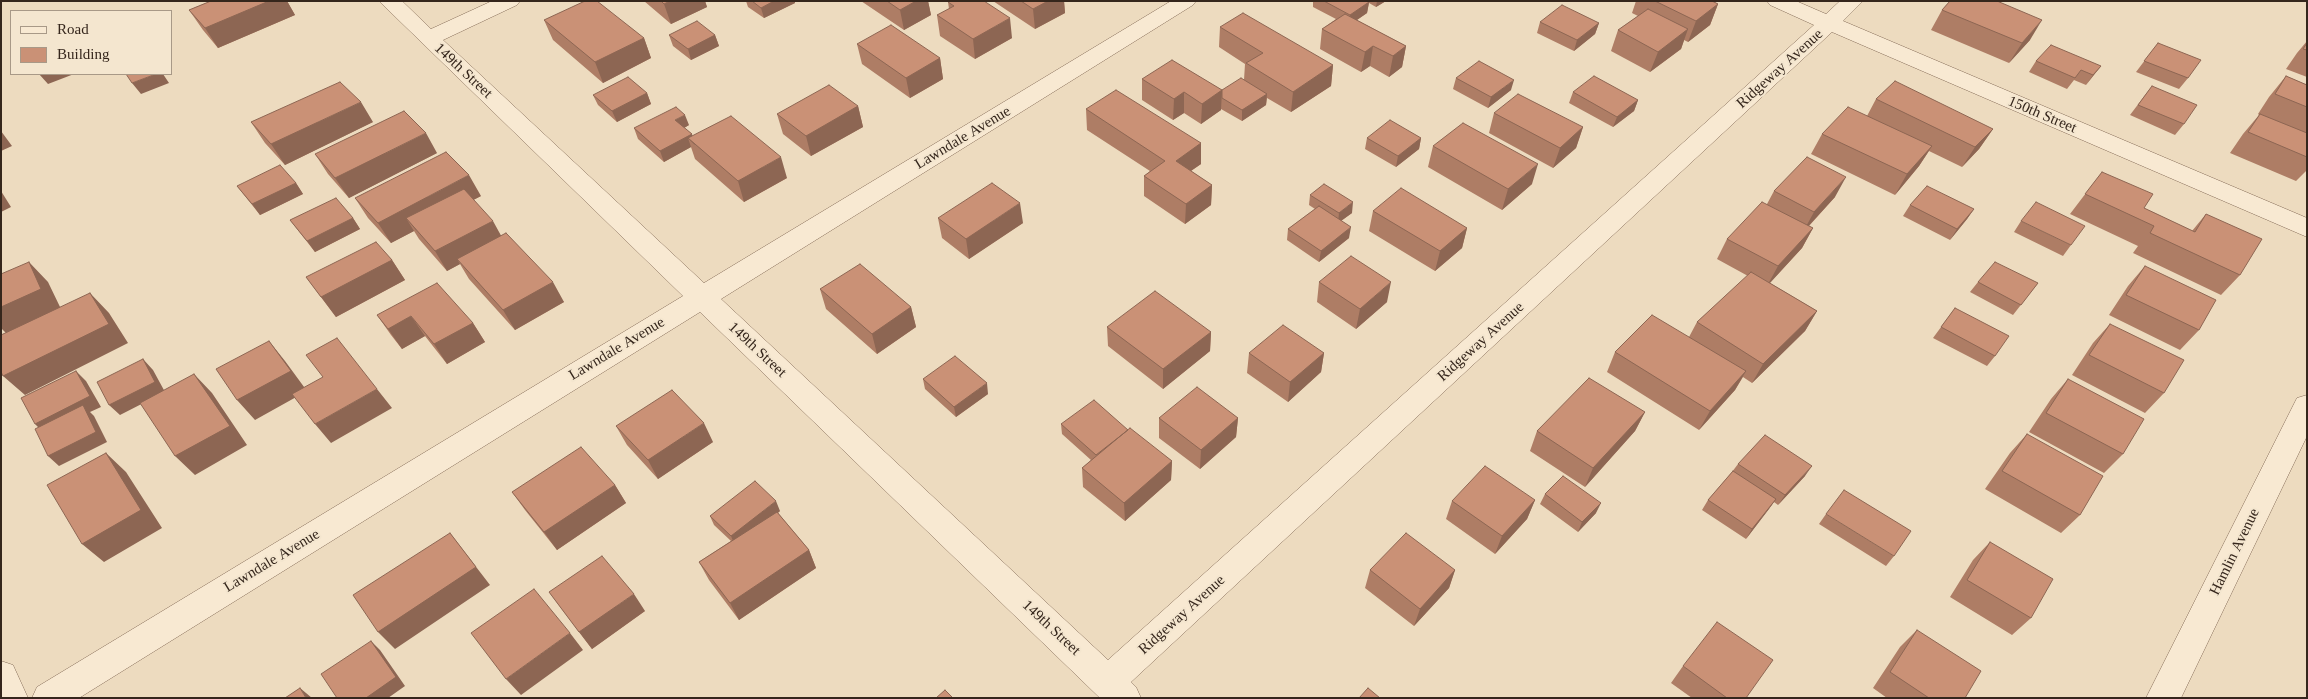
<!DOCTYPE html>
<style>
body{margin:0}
#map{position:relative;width:2308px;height:699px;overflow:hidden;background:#eddbbf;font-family:Georgia,serif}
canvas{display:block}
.frame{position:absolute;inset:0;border:2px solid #35261c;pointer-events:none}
.legend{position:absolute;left:10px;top:10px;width:162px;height:65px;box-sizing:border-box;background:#f4e6cf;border:1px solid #a89987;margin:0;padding:6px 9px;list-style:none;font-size:15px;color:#35261c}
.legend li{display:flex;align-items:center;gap:10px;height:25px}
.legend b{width:25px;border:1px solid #a89987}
</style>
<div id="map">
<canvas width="2308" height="699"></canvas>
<div class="frame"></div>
<ul class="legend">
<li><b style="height:6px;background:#f8e9d2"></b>Road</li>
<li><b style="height:14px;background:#ca9176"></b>Building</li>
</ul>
</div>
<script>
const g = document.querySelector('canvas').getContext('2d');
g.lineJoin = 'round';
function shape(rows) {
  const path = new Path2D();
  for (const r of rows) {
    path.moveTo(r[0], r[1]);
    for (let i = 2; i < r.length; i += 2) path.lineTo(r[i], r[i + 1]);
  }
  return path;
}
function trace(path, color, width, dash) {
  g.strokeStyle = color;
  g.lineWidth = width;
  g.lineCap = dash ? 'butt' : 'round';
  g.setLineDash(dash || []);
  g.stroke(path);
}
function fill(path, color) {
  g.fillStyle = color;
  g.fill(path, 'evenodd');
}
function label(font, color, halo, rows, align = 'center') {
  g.font = font + ' Georgia,serif';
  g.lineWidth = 4;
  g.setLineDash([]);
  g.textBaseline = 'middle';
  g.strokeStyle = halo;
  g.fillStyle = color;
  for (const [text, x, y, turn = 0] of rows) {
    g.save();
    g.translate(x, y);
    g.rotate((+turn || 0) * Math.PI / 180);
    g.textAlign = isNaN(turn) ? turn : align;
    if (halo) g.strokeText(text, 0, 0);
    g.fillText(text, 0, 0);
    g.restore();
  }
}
const minor = shape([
 [379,1,402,1,431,29,492,1,520,1,517,5,443,40,704,283,1171,1,1196,1,1193,5,721,299,1108,660,1814,25,1770,5,1767,1,1796,1,1826,14,1840,1,1863,1,1843,21,2307,218,2307,237,1832,32,1131,682,1136,687,1141,698,1100,698,700,312,79,698,32,698,37,687,683,296,379,1],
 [2307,395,2307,436,2181,698,2146,698,2297,398,2307,395],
 [1,661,13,665,28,698,1,698,1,661]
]);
const wall = shape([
 [211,1,287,1,295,15,218,48,203,30,189,10],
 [644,1,705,1,707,7,671,24],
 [746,1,795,1,795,3,764,18,748,7],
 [861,1,928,1,931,15,904,30],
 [993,1,1064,1,1065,13,1035,29],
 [1313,1,1386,1,1376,7,1369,3,1367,13,1357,20,1406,46,1402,67,1389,77,1370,66,1361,72,1320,49,1322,29,1336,19,1313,7],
 [1636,1,1712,1,1718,4,1710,25,1688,42,1684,40,1681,49,1650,72,1611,51,1618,30,1638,16,1632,13],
 [1950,1,2000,1,2000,2,2030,40,2009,63,1931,30,1942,10],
 [948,2,1012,38,975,59,940,36,937,15,949,9],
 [544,20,644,38,651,58,603,83,553,40],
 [1540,22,1599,23,1595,34,1574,51,1537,33],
 [1220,27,1333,65,1331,86,1291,112,1267,98,1266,105,1242,121,1221,109,1221,110,1201,124,1184,113,1173,120,1142,100,1142,79,1222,90,1244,80,1245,64,1219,47],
 [669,35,715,35,719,46,691,60,673,46],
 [2307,41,2307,77,2286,69,2297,53],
 [2158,43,2188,78,2179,89,2136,72],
 [857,44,940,58,943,79,910,98,862,64],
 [2036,61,2101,66,2086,85,2074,80,2067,89,2029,72],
 [2286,76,2307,85,2307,170,2296,181,2230,153,2243,134,2259,115,2258,114,2269,97],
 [1456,78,1511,90,1488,108,1453,89],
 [2152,86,2184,124,2175,135,2130,115],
 [1573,92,1638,100,1634,111,1613,127,1569,103],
 [647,93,651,104,617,122,598,105,593,95],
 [1876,99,1993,129,1979,149,1962,167,1929,151,1919,166,1895,195,1811,154,1822,134,1867,116],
 [858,106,863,127,811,156,783,134,777,114],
 [1086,109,1201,143,1201,164,1191,171,1212,185,1211,205,1185,224,1144,196,1144,176,1150,171,1087,130],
 [1494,113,1583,127,1576,148,1553,168,1489,133],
 [251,122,373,122,285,165,265,143],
 [689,125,684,128,692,134,692,136,787,178,744,202,695,159,691,147,664,162,638,139,634,128],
 [1367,138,1421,138,1419,149,1396,167,1365,149],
 [1433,146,1532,184,1502,210,1428,167],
 [437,153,349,198,328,174,315,154],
 [2102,172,2144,208,2192,231,2206,214,2240,275,2221,295,2133,253,2138,246,2070,214],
 [296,183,303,194,260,215,237,186],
 [1774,191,1835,197,1809,226,1813,228,1802,248,1770,283,1817,311,1805,331,1752,383,1743,377,1735,390,1699,430,1607,372,1615,352,1689,337,1697,322,1748,276,1717,259,1727,239,1767,204],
 [1310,195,1352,213,1341,221,1349,238,1319,262,1287,240,1288,229,1315,209,1309,205],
 [481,196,473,200,501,236,564,302,515,330,469,279,460,264,447,271,419,239,414,231,391,243,368,218,355,198],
 [1910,205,1974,209,1967,219,1950,240,1903,216],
 [1373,211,1467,228,1462,248,1435,271,1369,231],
 [353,218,360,229,315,252,290,220],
 [938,218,1023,223,969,259,942,238],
 [2021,221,2071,245,2063,256,2014,232],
 [392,260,405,280,336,317,306,277],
 [2145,266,2199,330,2180,350,2109,315,2128,286],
 [1319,282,1387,302,1356,329,1317,302],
 [1978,282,2038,283,2013,315,1970,292],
 [820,289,911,307,916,327,877,354,826,309],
 [1955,308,1995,356,1987,366,1933,338],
 [377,315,473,323,485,342,447,364,425,336,402,349,391,335],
 [2110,324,2164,393,2145,413,2072,375,2093,343],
 [1107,327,1211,332,1210,351,1163,389,1108,346],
 [1249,353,1324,353,1321,372,1288,402,1247,373],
 [923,379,988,394,956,417,925,389],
 [2068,379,2123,454,2104,473,2029,432,2051,399],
 [1645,412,1635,431,1585,487,1530,451,1537,431],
 [1159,418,1238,418,1236,437,1200,469,1159,438],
 [1061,424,1128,430,1172,461,1171,480,1125,521,1083,487,1082,468,1091,460,1062,434],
 [616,426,713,442,658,479,627,445],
 [2027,434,2080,515,2061,533,1985,489,2010,453],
 [1738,464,1805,476,1778,505,1774,502,1746,539,1702,510,1708,500,1732,472],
 [615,485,626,503,557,550,525,510,512,492],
 [1545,494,1596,513,1578,532,1540,504],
 [1535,500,1527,519,1495,554,1446,519,1452,501],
 [780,511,778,513,809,550,816,568,739,620,709,580,699,562,731,541,714,525,710,516],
 [1826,514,1894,556,1886,566,1819,524],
 [1990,542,2031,618,2012,635,1950,597,1973,560],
 [1370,570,1455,570,1449,588,1414,626,1365,588],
 [549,592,645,611,592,649],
 [1917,630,1965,698,1887,698,1873,688,1900,647],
 [1683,666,1746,698,1692,698,1671,683]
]);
const shadedWall = shape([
 [269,1,287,1,295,15,218,48,205,28],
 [670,1,705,1,707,7,671,24,664,4],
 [774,1,795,1,795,3,764,18,761,8],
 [916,1,928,1,931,15,904,30,900,10],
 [1048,1,1064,1,1065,13,1035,29,1033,9],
 [1377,1,1386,1,1376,7],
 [1369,2,1367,13,1348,26,1350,15],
 [1718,4,1710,25,1688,42,1696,21],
 [1010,18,1012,38,975,59,973,39],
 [2042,20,2030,40,2009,63,2022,43],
 [1599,23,1595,34,1574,51,1577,40],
 [1688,29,1681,49,1650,72,1658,52],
 [715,35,719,46,691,60,688,49],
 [644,38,651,58,603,83,595,62],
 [1373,46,1370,66,1361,72,1365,52],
 [1406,46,1402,67,1389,77,1393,56],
 [940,58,943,79,910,98,906,78],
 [1333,65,1331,86,1291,112,1293,92],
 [2101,66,2093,76,2086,85,2093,75],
 [39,74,74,74,48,84],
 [156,74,163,74,169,83,141,94,132,83],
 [1514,80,1511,90,1488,108,1491,97],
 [1222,90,1221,110,1201,124,1202,104],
 [1184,92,1184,113,1173,120,1174,99],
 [647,93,651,104,617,122,612,111],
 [1267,94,1266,105,1242,121,1242,110],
 [1638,100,1634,111,1613,127,1617,117],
 [361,102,373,122,285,165,271,144],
 [858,106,863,127,811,156,806,136],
 [685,115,689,125,679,131,675,120],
 [1583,127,1576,148,1553,168,1560,148],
 [1993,129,1979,149,1962,167,1975,147],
 [1,131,12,146,1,151],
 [426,133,437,153,349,198,335,178],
 [692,134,695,145,688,138,691,147,664,162,660,151],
 [1421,138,1419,149,1396,167,1398,156],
 [1201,143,1201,164,1176,181,1176,161],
 [1932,146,1919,166,1895,195,1907,174],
 [781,157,787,178,744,202,738,181],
 [1538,164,1532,184,1502,210,1508,189],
 [469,175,481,196,416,230,406,218,414,231,391,243,378,223],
 [1846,177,1835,197,1803,232,1814,212],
 [296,183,303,194,260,215,252,204],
 [1212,185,1211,205,1185,224,1186,204],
 [1,191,11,207,1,212],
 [1353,202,1352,213,1338,223,1339,213],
 [1020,203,1023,223,969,259,966,239],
 [1974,209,1967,219,1950,240,1957,229],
 [353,218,360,229,315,252,307,241],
 [493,221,504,241,457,259,460,264,447,271,435,251],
 [1351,227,1349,238,1319,262,1321,251],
 [1467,228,1462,248,1435,271,1440,251],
 [1813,228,1802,248,1767,286,1778,266],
 [392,260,405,280,336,317,321,297],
 [29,262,48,282,61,309,7,334,1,328,1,307],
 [553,282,564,302,515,330,503,310],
 [1391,282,1387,302,1356,329,1360,309],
 [90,293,109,313,128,343,25,395,3,376],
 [911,307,916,327,877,354,872,334],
 [1817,311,1805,331,1752,383,1763,364],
 [411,316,425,336,402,349,388,329],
 [473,323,485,342,447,364,434,344],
 [1211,332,1210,351,1163,389,1163,369],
 [269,341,285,361,307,391,255,420,237,400],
 [1324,353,1321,372,1288,402,1290,382],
 [143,359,153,370,165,392,120,415,109,405],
 [76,371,86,381,101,407,90,412,94,416,107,442,59,466,48,456,46,435,35,424],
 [1746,371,1735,390,1699,430,1710,411],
 [194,374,212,393,247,445,195,475,175,456],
 [987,383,988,394,956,417,954,407],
 [377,389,392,408,331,443,315,424],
 [1645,412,1635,431,1585,487,1593,468],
 [1238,418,1236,437,1200,469,1201,450],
 [704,423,713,442,658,479,648,460],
 [106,453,126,472,162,528,104,562,82,544],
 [1172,461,1171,480,1125,521,1124,503],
 [1812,466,1805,476,1778,505,1785,495],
 [615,485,626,503,557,550,544,532],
 [1776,499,1769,509,1746,539,1752,529],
 [1535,500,1527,519,1495,554,1502,536],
 [776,501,780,511,735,546,731,536],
 [1601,503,1596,513,1578,532,1582,522],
 [450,533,490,585,395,649,378,632],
 [809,550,816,568,739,620,730,603],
 [1455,570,1449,588,1414,626,1420,609],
 [634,594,645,611,592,649,579,632],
 [570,633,583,650,521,695,506,679],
 [371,641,380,650,405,686,388,698,366,698],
 [300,688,312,698,306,698]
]);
const building = shape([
 [211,1,269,1,205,28,189,10,211,1],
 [585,1,597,1,644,38,595,62,544,20,585,1],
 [661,1,670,1,664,4,661,1],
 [752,1,774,1,761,8,752,1],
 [887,1,916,1,900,10,887,1],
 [949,1,984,1,1010,18,973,39,937,15,954,6,948,2,949,1],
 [1021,1,1048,1,1033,9,1021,1],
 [1324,1,1367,1,1369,2,1350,15,1324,1],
 [1655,1,1712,1,1718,4,1696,21,1655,1],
 [1950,1,1997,1,2042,20,2022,43,1942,10,1950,1],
 [1562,5,1599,23,1577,40,1540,22,1562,5],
 [1648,9,1688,29,1658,52,1618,30,1648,9],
 [1243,13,1333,65,1293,92,1246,63,1263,53,1220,27,1243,13],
 [1345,14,1406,46,1393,56,1373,46,1365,52,1322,29,1345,14],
 [697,21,715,35,688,49,669,35,697,21],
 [891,25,940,58,906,78,857,44,891,25],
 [2158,43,2201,60,2188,78,2144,61,2158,43],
 [2307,43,2307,50,2303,49,2307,43],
 [2051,45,2101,66,2093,75,2081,70,2075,78,2036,61,2051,45],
 [1172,60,1222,90,1202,104,1184,92,1174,99,1142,79,1172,60],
 [1479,61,1514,80,1491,97,1456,78,1479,61],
 [126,74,156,74,132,83,126,74],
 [1594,76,1638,100,1617,117,1573,92,1594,76],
 [2286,76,2307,85,2307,107,2275,94,2286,76],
 [628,77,647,93,612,111,593,95,628,77],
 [1241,78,1267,94,1242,110,1222,98,1222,90,1241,78],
 [1895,81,1993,129,1975,147,1876,99,1895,81],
 [340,82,361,102,271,144,251,122,340,82],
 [829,85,858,106,806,136,777,114,829,85],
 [2152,86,2197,105,2184,124,2138,105,2152,86],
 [1116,90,1201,143,1176,161,1212,185,1186,204,1144,176,1165,161,1086,109,1116,90],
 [1518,94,1583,127,1560,148,1494,113,1518,94],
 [676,107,685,115,675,120,692,134,660,151,634,128,676,107],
 [1848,107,1932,146,1907,174,1822,134,1848,107],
 [404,111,426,133,335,178,315,154,404,111],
 [2260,114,2307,133,2307,157,2248,132,2260,114],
 [731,116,781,157,738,181,688,138,731,116],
 [1390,120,1421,138,1398,156,1367,138,1390,120],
 [1463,123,1538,164,1508,189,1433,146,1463,123],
 [446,152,469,175,378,223,355,198,446,152],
 [1807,157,1846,177,1814,212,1774,191,1807,157],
 [280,165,296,183,252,204,237,186,280,165],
 [2102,172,2153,194,2144,208,2195,232,2206,214,2262,239,2240,275,2150,233,2154,226,2085,194,2102,172],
 [992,183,1020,203,966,239,938,218,992,183],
 [1324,184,1353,202,1339,213,1310,195,1324,184],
 [1927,186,1974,209,1957,229,1910,205,1927,186],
 [1401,188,1467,228,1440,251,1373,211,1401,188],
 [464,189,493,221,435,251,406,218,464,189],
 [336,198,353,218,307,241,290,220,336,198],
 [1762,202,1813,228,1778,266,1727,239,1762,202],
 [2036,202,2085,226,2071,245,2021,221,2036,202],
 [1319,206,1351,227,1321,251,1288,229,1319,206],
 [506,233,553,282,503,310,457,259,506,233],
 [376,242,392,260,321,297,306,277,376,242],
 [1351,256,1391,282,1360,309,1319,282,1351,256],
 [29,262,41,289,1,307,1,274,29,262],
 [1995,262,2038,283,2021,305,1978,282,1995,262],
 [860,264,911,307,872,334,820,289,860,264],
 [2145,266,2216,300,2199,330,2126,295,2145,266],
 [1751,272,1817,311,1763,364,1697,322,1751,272],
 [437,283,473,323,434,344,411,316,388,329,377,315,437,283],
 [1155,291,1211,332,1163,369,1107,327,1155,291],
 [90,293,109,324,3,376,1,372,1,335,90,293],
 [1955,308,2009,336,1995,356,1941,327,1955,308],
 [1652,315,1746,371,1710,411,1615,352,1652,315],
 [2110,324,2184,360,2164,393,2089,355,2110,324],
 [1283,325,1324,353,1290,382,1249,353,1283,325],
 [337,338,377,389,315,424,292,394,323,377,306,355,337,338],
 [269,341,291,371,237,400,216,369,269,341],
 [955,356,987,383,954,407,923,379,955,356],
 [143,359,155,382,109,405,97,382,143,359],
 [76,371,90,396,35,424,21,398,76,371],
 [194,374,230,426,175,456,140,403,194,374],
 [1589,378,1645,412,1593,468,1537,431,1589,378],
 [2068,379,2144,419,2123,454,2046,413,2068,379],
 [1197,387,1238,418,1201,450,1159,418,1197,387],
 [672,390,704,423,648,460,616,426,672,390],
 [1094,400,1128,430,1096,455,1061,424,1094,400],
 [83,405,96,432,48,456,35,429,83,405],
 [1130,428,1172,461,1124,503,1082,468,1130,428],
 [2027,434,2103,476,2080,515,2002,471,2027,434],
 [1765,435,1812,466,1785,495,1738,464,1765,435],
 [581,447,615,485,544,532,512,492,581,447],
 [106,453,141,510,82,544,47,485,106,453],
 [1485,466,1535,500,1502,536,1452,501,1485,466],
 [1733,471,1776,499,1752,529,1708,500,1733,471],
 [1563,476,1601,503,1582,522,1545,494,1563,476],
 [755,481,776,501,731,536,710,516,755,481],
 [1844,490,1911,531,1894,556,1826,514,1844,490],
 [777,512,809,550,730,603,699,562,777,512],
 [450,533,476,567,378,632,353,595,450,533],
 [1406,533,1455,570,1420,609,1370,570,1406,533],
 [1990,542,2053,579,2031,618,1967,580,1990,542],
 [602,556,634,594,579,632,549,592,602,556],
 [534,589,570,633,506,679,471,633,534,589],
 [1717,622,1773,660,1746,698,1727,698,1683,666,1717,622],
 [1917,630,1981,671,1965,698,1929,698,1890,672,1917,630],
 [371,641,396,677,366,698,337,698,321,674,371,641],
 [300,688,306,698,285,698,300,688],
 [1368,688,1380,698,1359,698,1368,688],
 [945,690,953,698,936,698,945,690]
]);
const streetNames = [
 ["Ridgeway Avenue",1780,69,-42],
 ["149th Street",463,71,43],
 ["150th Street",2042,115,23],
 ["Lawndale Avenue",963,138,-31],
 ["Ridgeway Avenue",1481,342,-42],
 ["Lawndale Avenue",617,349,-31],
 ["149th Street",757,350,43],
 ["Hamlin Avenue",2235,552,-64],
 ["Lawndale Avenue",272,561,-31],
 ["Ridgeway Avenue",1182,615,-42],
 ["149th Street",1051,628,43]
];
trace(minor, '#856c58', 1);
fill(minor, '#f8e9d2');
fill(wall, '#ae7d65');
fill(shadedWall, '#8d6653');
fill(building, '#ca9176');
trace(building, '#8d6653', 1);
label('15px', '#35261c', '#f4e6cf', streetNames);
</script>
